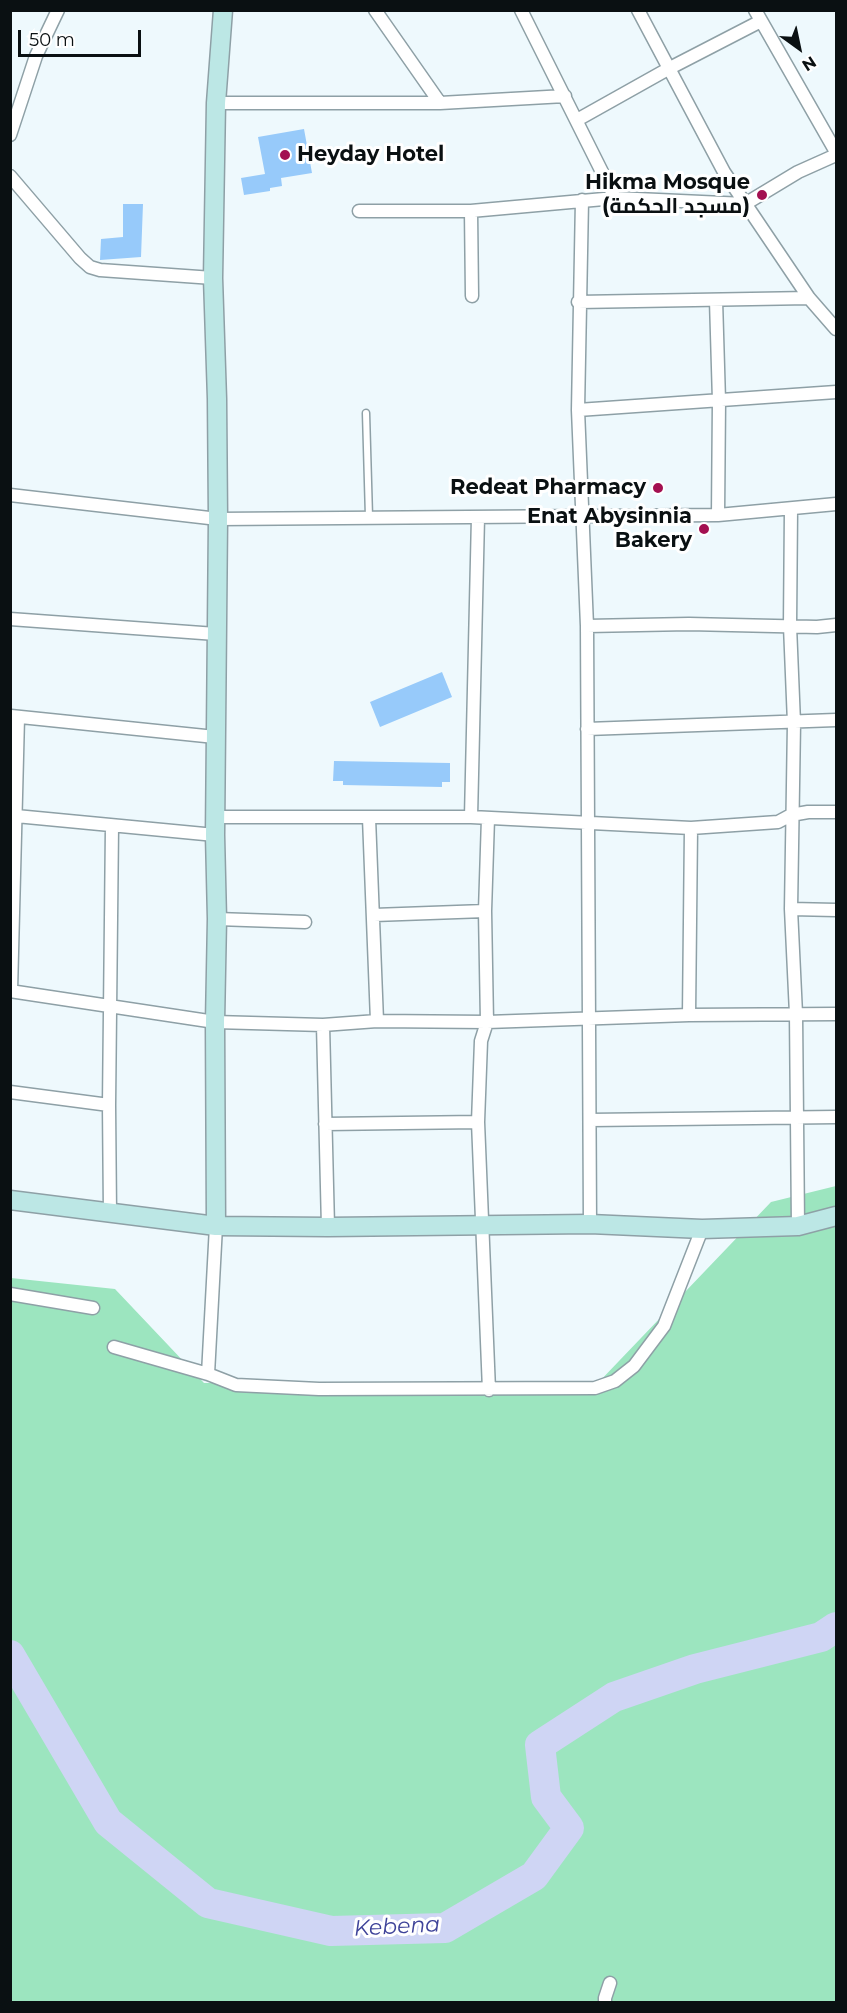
<!DOCTYPE html>
<meta charset="utf-8">
<style>
body{margin:0}
#map{position:relative;width:847px;height:2013px;overflow:hidden;background:#eef9fd;font-family:Montserrat,sans-serif}
canvas{display:block}
.frame{position:absolute;inset:0;border:12px solid #0a1012;pointer-events:none}
.north{position:absolute;left:769px;top:18px;width:60px;height:60px;-webkit-text-stroke:4px #fff;paint-order:stroke;rotate:147deg;font-size:16px;font-weight:700;line-height:24px;text-align:center;color:#0a1012}
.north::after{content:'';display:block;margin:auto;width:21px;height:27px;background:#0a1012;clip-path:polygon(50% 0,100% 100%,50% 72%,0 100%)}
.scale{position:absolute;left:18px;top:30px;width:123px;height:27px;box-sizing:border-box;border:3px solid #0a1012;border-top:0;padding-left:8px;font-size:18px;line-height:21px;white-space:nowrap;color:#0a1012;-webkit-text-stroke:4px #fff;paint-order:stroke}
</style>
<div id="map">
<canvas width="847" height="2013"></canvas>
<div class="frame"></div>
<div class="north">N</div>
<div class="scale">50 m</div>
</div>
<script>
const g = document.querySelector('canvas').getContext('2d');
g.lineJoin = 'round';
function fill(path, color) {
  g.fillStyle = color;
  g.fill(path, 'evenodd');
}
function shape(rows) {
  const path = new Path2D();
  for (const r of rows) {
    path.moveTo(r[0], r[1]);
    for (let i = 2; i < r.length; i += 2) path.lineTo(r[i], r[i + 1]);
  }
  return path;
}
function trace(path, color, width, dash) {
  g.strokeStyle = color;
  g.lineWidth = width;
  g.lineCap = dash ? 'butt' : 'round';
  g.setLineDash(dash || []);
  g.stroke(path);
}
function label(font, color, halo, rows, align = 'center') {
  g.font = font + ' Montserrat,Cairo,sans-serif';
  g.lineWidth = 6;
  g.setLineDash([]);
  g.textBaseline = 'middle';
  g.strokeStyle = halo;
  g.fillStyle = color;
  for (const [text, x, y, turn = 0] of rows) {
    g.save();
    g.translate(x, y);
    g.rotate((+turn || 0) * Math.PI / 180);
    g.textAlign = isNaN(turn) ? turn : align;
    if (halo) g.strokeText(text, 0, 0);
    g.fillText(text, 0, 0);
    g.restore();
  }
}
const green = shape([
 [836,1186,836,2002,11,2002,11,1278,115,1289,204,1383,597,1384,771,1202]
]);
const river = shape([
 [10,1655,108,1822,208,1903,331,1931,445,1928,534,1876,569,1828,546,1797,540,1745,614,1697,695,1669,821,1637,836,1627]
]);
const building = shape([
 [304,129,312,173,281,178,282,186,270,188,270,191,244,195,241,178,265,174,258,137],
 [123,204,143,204,141,257,100,260,101,239,123,237],
 [442,672,452,697,380,727,370,702],
 [334,761,450,763,450,782,442,782,442,787,343,785,343,781,333,781]
]);
const lane = shape([
 [366,413,369,517]
]);
const street = shape([
 [375,10,440,103],
 [521,10,615,198,745,204,798,172,836,155],
 [638,10,724,172,809,298,836,329],
 [755,10,836,152],
 [216,103,440,103,565,96],
 [577,120,668,69,761,21],
 [10,135,36,56,58,10],
 [10,176,80,258,90,267,100,270,213,278],
 [582,200,578,410,587,626,590,1224],
 [359,211,471,211,615,198],
 [471,211,472,296],
 [716,300,719,401,718,515],
 [578,302,809,298],
 [578,410,836,392],
 [10,495,218,519,718,515,836,504],
 [791,509,790,626,794,723,791,909,796,1014,798,1226],
 [10,619,216,634],
 [587,626,689,624,817,627,836,625],
 [11,716,215,737],
 [587,729,836,720],
 [16,816,215,835],
 [215,817,471,817,691,828,778,822,791,815,808,812,836,812],
 [471,817,478,517],
 [369,818,377,1021],
 [488,818,485,911,487,1022,481,1041,478,1122,489,1390],
 [791,909,836,910],
 [374,915,485,911],
 [217,919,305,922],
 [10,991,215,1022,323,1025,377,1021,487,1022,689,1015,836,1014],
 [11,991,18,717],
 [689,1015,691,828],
 [323,1025,328,1227],
 [10,1092,109,1105],
 [590,1120,836,1117],
 [325,1124,478,1122],
 [110,1214,109,1105,112,826],
 [10,1294,93,1308],
 [114,1347,208,1374,236,1385,319,1389,595,1388,615,1381,634,1366,664,1326,702,1229],
 [208,1374,216,1226],
 [605,2002,605,1998,610,1983]
]);
const secondary = shape([
 [10,1200,216,1226,328,1227,590,1224,702,1229,798,1226,836,1216],
 [216,1226,215,1022,217,919,215,835,218,519,217,399,213,278,216,103,223,10]
]);
const markers = [
 [285,155,6,"#a31051"],
 [762,195,6,"#a31051"],
 [658,488,6,"#a31051"],
 [704,529,6,"#a31051"]
];
const poiNames = [
 ["Heyday Hotel",297,155,"left"],
 ["Hikma Mosque",750,183],
 ["(مسجد الحكمة)",750,207],
 ["Redeat Pharmacy",646,488],
 ["Enat Abysinnia",692,517],
 ["Bakery",692,541]
];
const waterNames = [
 ["Kebena",397,1927,-3]
];
fill(green, '#9ce5bf');
trace(river, '#cfd5f4', 30);
fill(building, '#97cafa');
trace(lane, '#8ea0a6', 9);
trace(street, '#8ea0a6', 15);
trace(secondary, '#8ea0a6', 21);
trace(lane, '#fff', 6);
trace(street, '#fff', 12);
trace(secondary, '#bce7e5', 18);
for (const [x, y, r, color] of markers) {
  const dot = new Path2D();
  dot.arc(x, y, r, 0, 2 * Math.PI);
  g.fillStyle = color;
  g.fill(dot);
  trace(dot, '#fff', 2);
}
label('bold 21px', '#0a1012', '#fff', poiNames, 'right');
label('italic 22px', '#3e4399', '#fff', waterNames);
</script>
